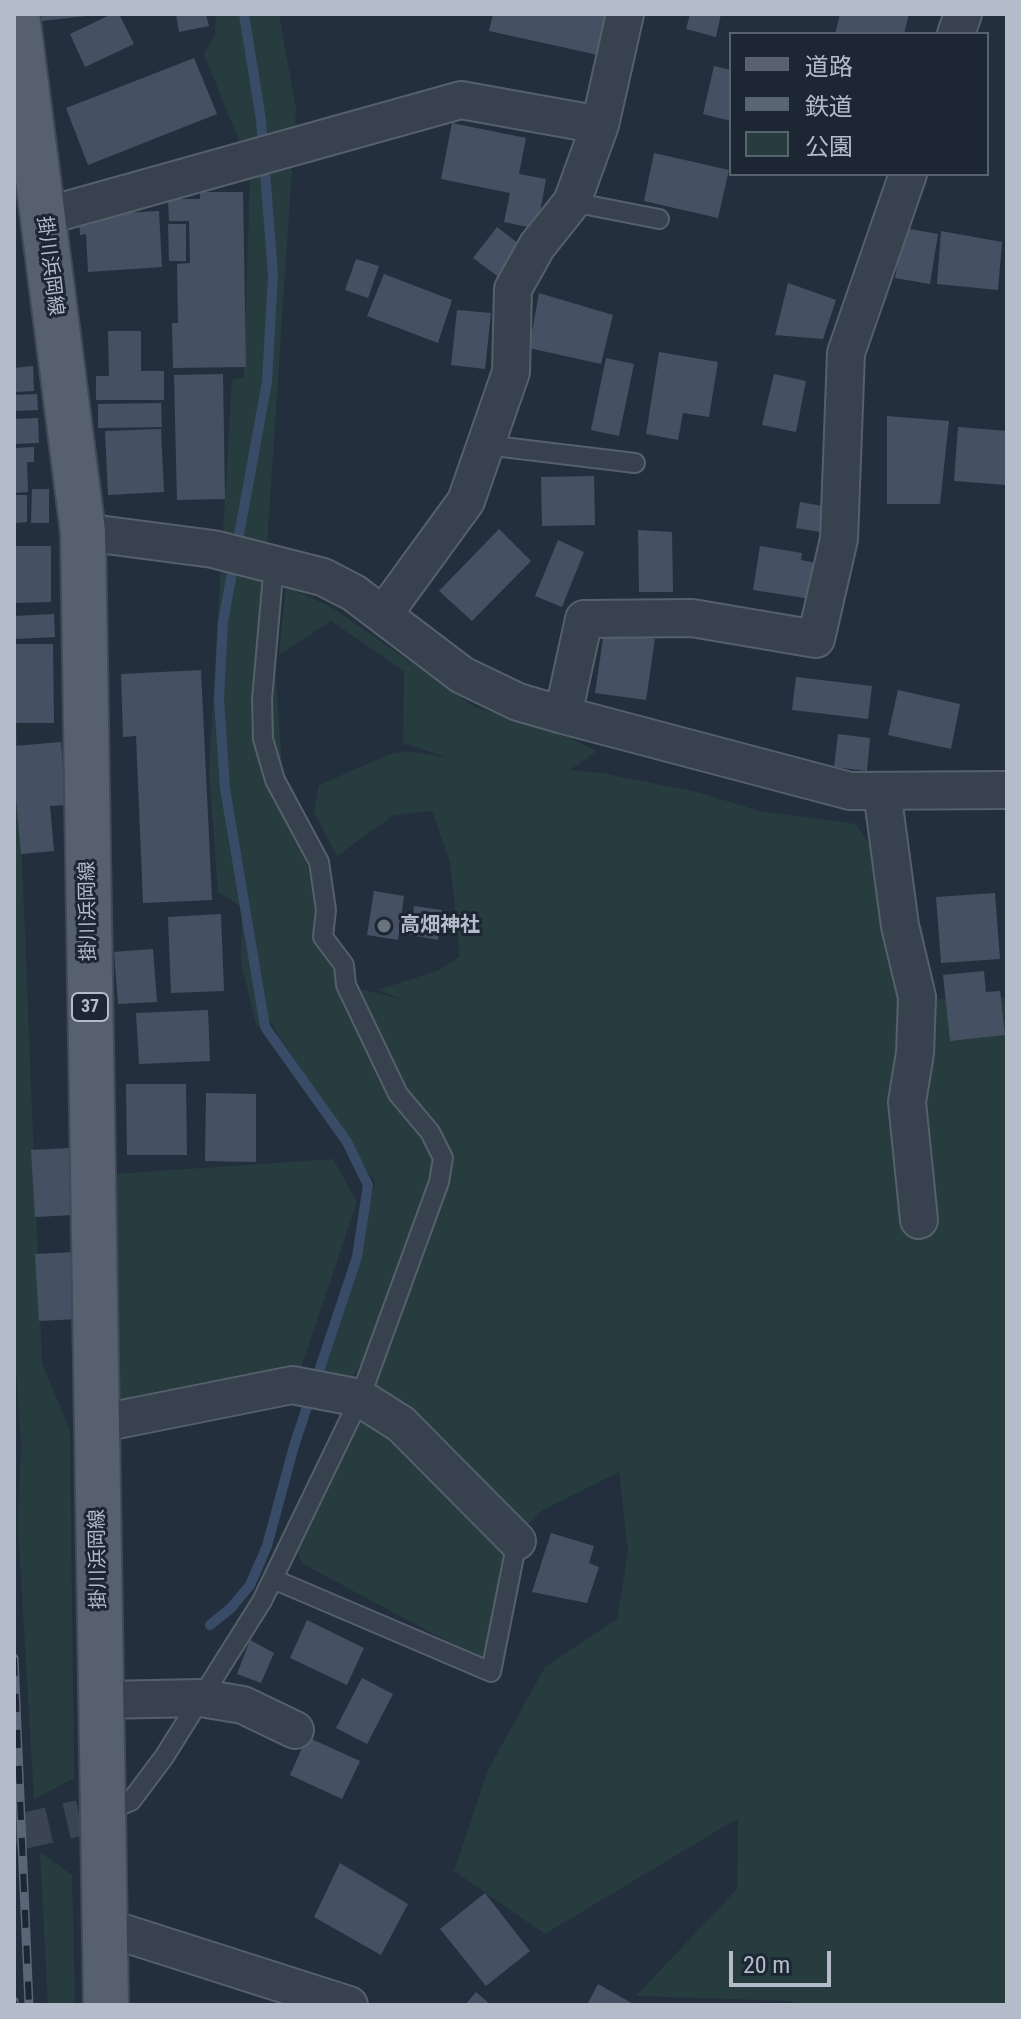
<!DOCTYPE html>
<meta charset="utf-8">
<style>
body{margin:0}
#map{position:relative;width:1021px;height:2019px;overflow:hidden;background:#242f3e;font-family:"Roboto Condensed","Noto Sans JP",sans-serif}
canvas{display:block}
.frame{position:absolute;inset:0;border:16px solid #b4bcc9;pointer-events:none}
.legend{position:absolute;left:729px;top:32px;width:260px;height:144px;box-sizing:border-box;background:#1d2633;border:2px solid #59626f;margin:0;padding:10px 14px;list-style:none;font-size:24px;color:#b4bcc9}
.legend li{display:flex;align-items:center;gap:16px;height:40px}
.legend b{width:40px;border:2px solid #59626f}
.scale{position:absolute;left:729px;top:1951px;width:102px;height:36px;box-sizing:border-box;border:4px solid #b4bcc9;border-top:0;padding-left:10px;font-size:24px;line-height:28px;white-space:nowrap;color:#b4bcc9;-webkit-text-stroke:6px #1d2633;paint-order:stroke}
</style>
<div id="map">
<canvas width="1021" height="2019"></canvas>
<div class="frame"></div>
<ul class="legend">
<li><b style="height:10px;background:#56606e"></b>道路</li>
<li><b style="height:10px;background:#5a6575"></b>鉄道</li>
<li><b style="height:22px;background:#263c3f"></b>公園</li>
</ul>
<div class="scale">20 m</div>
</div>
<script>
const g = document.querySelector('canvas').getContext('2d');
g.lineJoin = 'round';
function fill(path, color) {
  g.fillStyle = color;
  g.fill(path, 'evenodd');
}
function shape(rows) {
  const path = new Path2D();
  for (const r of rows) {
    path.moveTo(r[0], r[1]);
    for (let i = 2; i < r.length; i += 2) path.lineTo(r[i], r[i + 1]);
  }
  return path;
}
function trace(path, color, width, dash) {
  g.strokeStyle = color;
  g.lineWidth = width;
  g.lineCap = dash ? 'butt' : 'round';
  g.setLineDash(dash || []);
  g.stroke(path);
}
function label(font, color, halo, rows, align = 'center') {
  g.font = font + ' "Roboto Condensed","Noto Sans JP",sans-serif';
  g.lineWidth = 6;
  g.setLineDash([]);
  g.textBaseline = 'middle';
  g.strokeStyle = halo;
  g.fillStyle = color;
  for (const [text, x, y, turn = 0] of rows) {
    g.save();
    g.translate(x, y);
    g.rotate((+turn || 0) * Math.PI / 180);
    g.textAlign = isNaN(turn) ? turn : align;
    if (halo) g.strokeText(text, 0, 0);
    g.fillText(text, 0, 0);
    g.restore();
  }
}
const green = shape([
 [216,14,279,14,296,108,267,545,283,782,338,973,346,985,403,1000,378,990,439,970,460,956,450,862,432,811,394,815,337,856,314,812,319,785,393,753,407,751,449,758,403,743,404,671,331,621,279,655,286,586,333,608,476,708,540,724,597,751,570,770,601,773,701,793,759,811,856,824,923,928,931,999,1007,998,1007,2005,799,2005,789,2001,636,1996,737,1889,738,1818,545,1934,454,1871,488,1770,545,1667,617,1619,628,1551,619,1472,543,1510,514,1538,499,1669,303,1564,291,1541,369,1352,346,1388,321,1383,375,1182,270,1022,257,1028,241,963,242,907,218,892,209,769,232,380,244,377,250,168,204,54,215,34],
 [14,657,42,1363,70,1430,74,1778,34,1799,18,1527,21,1444,14,1340],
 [333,1159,357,1202,301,1368,281,1387,113,1406,114,1174],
 [40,1852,72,1875,75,2005,48,2005]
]);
const stream = shape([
 [210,1625,231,1608,250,1585,267,1546,294,1446,357,1257,368,1185,347,1142,265,1027,225,788,219,699,223,622,267,382,273,275,261,120,244,14]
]);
const building = shape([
 [42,14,86,14,86,16,42,21],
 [112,14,119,14,134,44,85,67,70,34],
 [176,14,206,14,209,26,179,32],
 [493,14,606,14,598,55,489,31],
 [690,14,721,14,716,37,686,29],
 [840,14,909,14,904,34,835,34],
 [194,58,217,114,88,165,66,108],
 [714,66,731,70,731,121,703,114],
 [452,123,526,138,519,174,546,179,537,229,504,222,510,193,441,179],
 [654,153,729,170,718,218,644,201],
 [200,192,243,192,246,367,173,368,172,323,178,323,177,264,190,263,189,221,169,221,168,199,200,199],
 [159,211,162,267,88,272,86,234,80,235,79,215],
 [168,224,186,224,186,261,169,261],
 [497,227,523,247,500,278,473,258],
 [904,228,938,234,930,284,895,278],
 [941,231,1002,242,998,290,937,284],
 [356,259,379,266,368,298,345,290],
 [384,274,452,300,438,343,367,316],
 [788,283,836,300,823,339,775,335],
 [539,293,613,315,601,364,529,348],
 [457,310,491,313,485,369,451,365],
 [108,331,141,331,141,371,164,371,164,400,96,400,96,376,109,376],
 [659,352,718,362,709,417,683,413,678,440,646,434],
 [606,358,634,364,619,436,591,430],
 [33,366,34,391,14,392,14,368],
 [223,374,225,499,177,500,174,375],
 [774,374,806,381,796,432,762,425],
 [37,394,38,410,14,411,14,395],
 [161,403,162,427,98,428,98,404],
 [887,416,949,421,940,504,887,504],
 [38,418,39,443,14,444,14,419],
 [958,427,1007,431,1007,485,954,481],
 [161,429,164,492,108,495,105,431],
 [34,447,34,462,27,462,28,492,14,493,14,448],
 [594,476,595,525,542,526,541,477],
 [32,489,49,489,49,523,31,523],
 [14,495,27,495,27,522,14,523],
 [800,502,823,506,820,532,796,528],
 [499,529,531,561,472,621,439,591],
 [638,530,672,532,673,592,639,592],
 [558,540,584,552,562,607,535,596],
 [14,546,51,546,51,602,14,603],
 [760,546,802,553,801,560,816,563,811,599,753,590],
 [54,614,55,637,14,639,14,616],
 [604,632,655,639,646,700,595,693],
 [14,644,53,644,54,723,14,723],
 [201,670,212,900,143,903,136,736,123,737,121,674],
 [796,677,872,686,868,719,792,710],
 [898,690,960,704,951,749,888,735],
 [838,734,870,738,867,771,834,767],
 [61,742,66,805,50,806,54,851,21,854,14,777,14,746],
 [374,891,404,896,398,940,367,935],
 [995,893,1000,959,941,963,936,897],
 [414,906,442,910,438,940,410,935],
 [221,914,224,991,171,993,168,917],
 [153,949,157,1002,118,1004,114,952],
 [984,971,986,992,1000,991,1005,1035,950,1041,943,975],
 [208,1010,210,1061,139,1064,136,1013],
 [126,1084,186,1084,187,1155,127,1155],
 [206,1093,256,1094,256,1162,205,1161],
 [70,1148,74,1215,35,1217,31,1150],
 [74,1252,78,1319,39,1321,35,1254],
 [551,1533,594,1546,589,1563,599,1567,587,1603,532,1592],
 [307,1620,364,1648,347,1685,290,1658],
 [250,1640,274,1653,261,1683,237,1674],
 [362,1678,393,1694,367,1744,336,1728],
 [307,1737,360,1761,342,1799,290,1775],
 [340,1863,408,1904,381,1955,314,1917],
 [485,1893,530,1951,486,1986,440,1929],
 [598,1984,635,2005,587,2005],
 [476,1992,491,2005,465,2005]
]);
const streetTunnel = shape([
 [14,1833,80,1818]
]);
const lane = shape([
 [572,202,659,219],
 [486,445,635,463],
 [273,1579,491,1672,517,1541],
 [103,1813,131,1801,164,1757,262,1601,360,1398,439,1182,443,1158,430,1132,398,1094,346,985,344,965,323,937,326,910,319,862,275,780,263,739,262,699,274,564]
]);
const street = shape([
 [956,34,963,14],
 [42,217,461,100,600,125],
 [83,532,213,549,323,577,354,593,462,675,518,702,563,715,850,791,1007,790],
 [383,615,466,501,511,372,513,289,537,246,572,202,600,125,625,14],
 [563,715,584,619,692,618,816,639,839,539,846,353,908,174],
 [882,791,900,926,917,997,915,1053,907,1102,919,1220],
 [97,1424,292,1385,360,1398,401,1424,517,1541],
 [101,1700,201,1698,243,1705,295,1730],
 [105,1927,349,2005]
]);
const primary = shape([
 [17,14,83,532,106,2005]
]);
const rail = shape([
 [14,1658,29,2005],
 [14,2001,14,2005]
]);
const markers = [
 [384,926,8,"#6b7280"]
];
const shields = [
 [90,1007,36]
];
const shieldNames = [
 ["37",90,1007]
];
const streetNames = [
 ["掛川浜岡線",49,266,83],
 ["掛川浜岡線",89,911,-91],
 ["掛川浜岡線",99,1559,-91]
];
const poiNames = [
 ["高畑神社",400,926]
];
fill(green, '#263c3f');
trace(stream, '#394c67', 10);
fill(building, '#455162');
trace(streetTunnel, '#3a4453', 36, [36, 18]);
trace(lane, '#565f6c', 22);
trace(street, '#565f6c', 40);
trace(primary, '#414a57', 48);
trace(lane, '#38414e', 18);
trace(street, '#38414e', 36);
trace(primary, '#56606e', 44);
trace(rail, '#5a6575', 9);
trace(rail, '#1d2633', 6, [18]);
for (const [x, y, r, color] of markers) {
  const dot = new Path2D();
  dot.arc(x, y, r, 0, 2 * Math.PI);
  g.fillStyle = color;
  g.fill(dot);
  trace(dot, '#1d2633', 3);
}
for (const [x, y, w] of shields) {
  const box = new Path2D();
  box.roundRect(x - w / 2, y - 14, w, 28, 6);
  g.fillStyle = '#1d2633';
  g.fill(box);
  trace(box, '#b4bcc9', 2);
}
label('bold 18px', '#b4bcc9', null, shieldNames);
label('20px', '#b4bcc9', '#1d2633', streetNames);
label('bold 20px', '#b4bcc9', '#1d2633', poiNames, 'left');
</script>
